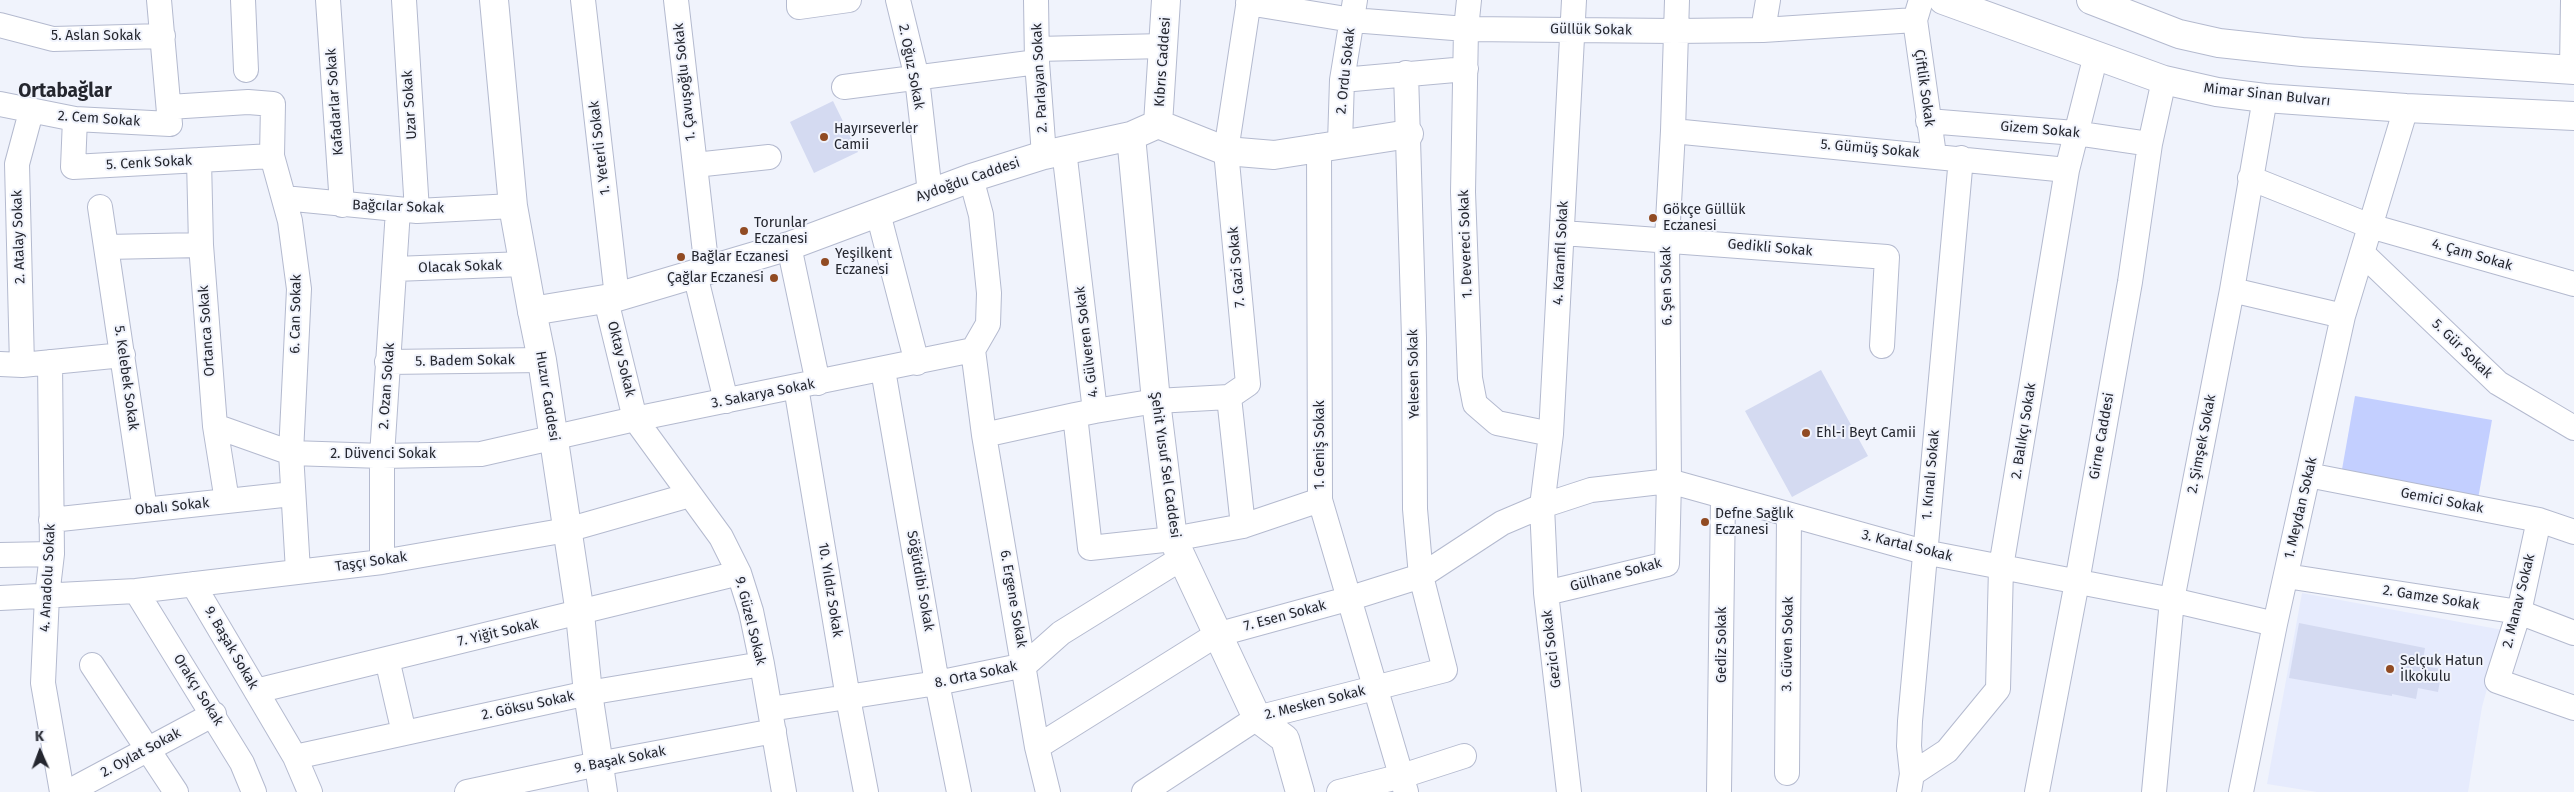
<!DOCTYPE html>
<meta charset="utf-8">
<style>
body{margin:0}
#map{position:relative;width:2574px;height:792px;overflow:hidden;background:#f0f3fc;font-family:"Fira Sans",sans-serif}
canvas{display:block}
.north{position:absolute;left:15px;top:727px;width:50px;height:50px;-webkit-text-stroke:4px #f0f3fc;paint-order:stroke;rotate:358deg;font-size:14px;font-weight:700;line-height:20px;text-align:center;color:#24262e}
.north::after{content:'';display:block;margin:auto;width:18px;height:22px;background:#24262e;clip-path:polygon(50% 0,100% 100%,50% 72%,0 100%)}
</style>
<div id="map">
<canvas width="2574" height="792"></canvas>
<div class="north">K</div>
</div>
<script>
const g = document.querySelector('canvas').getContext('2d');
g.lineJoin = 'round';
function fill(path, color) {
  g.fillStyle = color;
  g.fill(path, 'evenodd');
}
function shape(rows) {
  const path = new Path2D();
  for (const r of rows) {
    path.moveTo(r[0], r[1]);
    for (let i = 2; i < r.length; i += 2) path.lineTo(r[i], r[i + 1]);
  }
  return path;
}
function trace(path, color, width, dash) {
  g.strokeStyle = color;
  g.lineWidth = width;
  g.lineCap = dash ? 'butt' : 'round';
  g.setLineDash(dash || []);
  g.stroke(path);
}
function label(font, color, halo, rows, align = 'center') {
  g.font = font + ' "Fira Sans",sans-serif';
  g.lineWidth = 4;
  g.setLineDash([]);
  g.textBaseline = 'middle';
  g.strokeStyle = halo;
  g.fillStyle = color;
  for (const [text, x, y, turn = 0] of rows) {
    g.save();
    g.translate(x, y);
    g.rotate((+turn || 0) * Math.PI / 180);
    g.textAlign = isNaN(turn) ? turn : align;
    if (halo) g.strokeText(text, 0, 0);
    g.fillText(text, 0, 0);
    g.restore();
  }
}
const built = shape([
 [2302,593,2503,630,2482,707,2468,792,2317,792,2267,784]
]);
const green = shape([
 [2355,396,2492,420,2478,499,2341,475]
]);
const building = shape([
 [833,101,858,152,814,173,790,122],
 [1821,370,1868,456,1792,497,1745,411],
 [2299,623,2425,648,2422,666,2442,669,2438,692,2418,688,2416,699,2392,694,2392,696,2289,678]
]);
const minor = shape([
 [243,0,246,70],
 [328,0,342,205],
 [404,0,417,211],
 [583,0,617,297],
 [676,0,707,270],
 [799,0,799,7,849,0],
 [898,0,917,78,930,193],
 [1036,0,1037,62,1044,155],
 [1469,0,1466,29,1463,192,1470,378,1475,404,1497,423,1551,434],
 [1248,3,1352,20,1466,29,1675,31,1763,30,1915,20,1921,0],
 [1915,20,1934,155],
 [0,25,53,39,163,36],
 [1763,30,1768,0],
 [1037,49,1164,46],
 [2572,70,2573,0],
 [1342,80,1466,69],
 [844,87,1037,62],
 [0,104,75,119,170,124,159,0],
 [169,107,248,102,273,104,272,156,290,221,299,289,291,453,298,571],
 [75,119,73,167,272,156],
 [1928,121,2075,133,2150,144],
 [1673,131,2067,170],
 [1340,143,1342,80,1355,0],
 [1319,146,1320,500,1406,792],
 [1064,150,1095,411,1075,415,1090,548,1173,539,1243,526,1320,500],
 [199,160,201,245,215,426,227,501],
 [695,165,769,157],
 [971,178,981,215,989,293,988,324,973,350,984,435,1037,747,1048,792],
 [2250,178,2370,226,2574,284],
 [284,198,417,211,513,206],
 [100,207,106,247],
 [878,213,917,363],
 [1563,233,1887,257,1882,346],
 [789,246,818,383],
 [2362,253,2498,383,2574,428],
 [395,269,524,264],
 [695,274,726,401],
 [2232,290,2343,316],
 [606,300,635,419,721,537,739,573,751,611,762,664,784,792],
 [50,362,52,554,47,596,43,683,62,792],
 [387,362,542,360],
 [0,364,22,365,123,355],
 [22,365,17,164,31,112],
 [883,370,937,683,959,792],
 [796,387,848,698,866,792],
 [1095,411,1156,401,1229,397],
 [215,426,291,453,382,456,481,454,635,419,973,350],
 [984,435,1075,415],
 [2308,475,2539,520,2574,532],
 [145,510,106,247,201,245],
 [51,520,292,494],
 [2539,520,2519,612,2497,681,2574,708],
 [1243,526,1229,397,1248,384,1226,151,1249,0],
 [0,555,52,554],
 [382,562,382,456,398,210],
 [2286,576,2519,612,2574,633],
 [193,584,295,757,310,792],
 [136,591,242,763,254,792],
 [1546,593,1667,564,1669,481,1667,239,1673,131,1677,0],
 [0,598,136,591,382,562,567,530,690,495],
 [387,659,404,733],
 [92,665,176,792],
 [256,691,739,573],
 [770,709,937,683,1025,665,1061,633,1182,558],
 [1037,747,1216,635,1351,598,1421,576,1502,523,1542,506,1591,490,1669,481,1924,552,2172,600,2275,624],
 [295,757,588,693,762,664],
 [1787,773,1789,515],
 [1912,774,1947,751,1998,689,2001,567,2067,170,2096,55],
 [68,792,214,714],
 [467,792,598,764,774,731],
 [1144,792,1257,718,1445,670,1421,576,1415,509,1414,338,1406,73],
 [1339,792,1402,776,1464,756],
 [1569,792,1546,593,1542,506,1551,434,1574,0],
 [1719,792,1723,497],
 [1909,792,1912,774,1909,746,1910,721,1961,158],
 [2037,792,2077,582,2130,282,2150,144,2164,80],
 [2154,792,2172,600,2232,290,2265,98],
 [2241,792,2275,624,2343,316,2406,108]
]);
const tertiary = shape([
 [532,311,542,360,580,614,588,693,603,792]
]);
const secondary = shape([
 [494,0,513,206,532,311,617,297,789,246,971,178,1044,155,1131,136,1158,124,1226,151,1274,155,1409,134],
 [1158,124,1166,0],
 [1131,136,1156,401,1173,539,1257,718,1285,739,1300,792]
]);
const primary = shape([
 [1943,0,2164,80,2217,92,2265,98,2406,108,2574,116],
 [2091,0,2179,34,2219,43,2302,52,2574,70]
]);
const markers = [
 [824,137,5,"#914b23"],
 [1653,218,5,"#914b23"],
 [744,231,5,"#914b23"],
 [681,257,5,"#914b23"],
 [825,262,5,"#914b23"],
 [774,278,5,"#914b23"],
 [1806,433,5,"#914b23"],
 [1705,522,5,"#914b23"],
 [2390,669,5,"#914b23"]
];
const streetNames = [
 ["Güllük Sokak",1591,30,1],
 ["5. Aslan Sokak",96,36],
 ["Kıbrıs Caddesi",1163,62,-86],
 ["2. Oğuz Sokak",911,67,79],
 ["2. Ordu Sokak",1346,71,-84],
 ["2. Parlayan Sokak",1040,78,-93],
 ["1. Çavuşoğlu Sokak",685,82,-96],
 ["Çiftlik Sokak",1924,88,82],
 ["Mimar Sinan Bulvarı",2267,95,6],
 ["Kafadarlar Sokak",335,102,-94],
 ["Uzar Sokak",410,105,-94],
 ["2. Cem Sokak",99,119,4],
 ["Gizem Sokak",2040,130,5],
 ["1. Yeterli Sokak",600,148,-97],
 ["5. Gümüş Sokak",1870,149,5],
 ["5. Cenk Sokak",149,163,-3],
 ["Aydoğdu Caddesi",968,180,-19],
 ["Bağcılar Sokak",398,207,2],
 ["2. Atalay Sokak",19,237,-92],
 ["1. Devereci Sokak",1466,244,-92],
 ["Gedikli Sokak",1770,248,5],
 ["4. Karanfil Sokak",1561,253,-87],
 ["4. Çam Sokak",2472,255,16],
 ["Olacak Sokak",460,267,-2],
 ["7. Gazi Sokak",1237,267,-95],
 ["6. Şen Sokak",1667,286,-91],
 ["6. Can Sokak",296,314,-89],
 ["Ortanca Sokak",207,331,-94],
 ["4. Gülveren Sokak",1087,342,-97],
 ["5. Gür Sokak",2462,349,44],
 ["Oktay Sokak",621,359,76],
 ["5. Badem Sokak",465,361,-1],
 ["Yelesen Sokak",1414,374,-91],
 ["5. Kelebek Sokak",126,378,82],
 ["2. Ozan Sokak",387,386,-86],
 ["3. Sakarya Sokak",763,394,-11],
 ["Huzur Caddesi",547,396,81],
 ["2. Balıkçı Sokak",2024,431,-81],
 ["Girne Caddesi",2102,436,-80],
 ["2. Şimşek Sokak",2202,444,-79],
 ["1. Geniş Sokak",1320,445,-90],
 ["2. Düvenci Sokak",383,454],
 ["Şehit Yusuf Sel Caddesi",1165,465,82],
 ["1. Kınalı Sokak",1931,475,-85],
 ["Gemici Sokak",2442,501,11],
 ["Obalı Sokak",172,507,-6],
 ["1. Meydan Sokak",2301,508,-77],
 ["3. Kartal Sokak",1907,546,14],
 ["Taşçı Sokak",371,562,-8],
 ["Gülhane Sokak",1616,575,-15],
 ["4. Anadolu Sokak",48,578,-87],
 ["Söğütdibi Sokak",920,581,80],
 ["10. Yıldız Sokak",830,590,81],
 ["2. Gamze Sokak",2431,598,9],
 ["6. Ergene Sokak",1013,599,80],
 ["2. Manav Sokak",2519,601,-76],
 ["7. Esen Sokak",1285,616,-15],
 ["9. Güzel Sokak",750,621,76],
 ["7. Yiğit Sokak",498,633,-13],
 ["3. Güven Sokak",1788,644,-89],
 ["Gediz Sokak",1722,645,-90],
 ["9. Başak Sokak",231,648,60],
 ["Gezici Sokak",1552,649,-97],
 ["8. Orta Sokak",976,675,-12],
 ["Orakçı Sokak",198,690,58],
 ["2. Mesken Sokak",1315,703,-14],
 ["2. Göksu Sokak",528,706,-12],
 ["2. Oylat Sokak",141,753,-28],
 ["9. Başak Sokak",620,760,-11]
];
const poiNames = [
 ["Hayırseverler",834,129],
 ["Camii",834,145],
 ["Gökçe Güllük",1663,210],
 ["Eczanesi",1663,226],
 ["Torunlar",754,223],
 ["Eczanesi",754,239],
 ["Yeşilkent",835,254],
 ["Eczanesi",835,270],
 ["Bağlar Eczanesi",691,257],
 ["Çağlar Eczanesi",764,278,"right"],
 ["Ehl-i Beyt Camii",1816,433],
 ["Defne Sağlık",1715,514],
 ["Eczanesi",1715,530],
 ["Selçuk Hatun",2400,661],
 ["İlkokulu",2400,677]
];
const districtNames = [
 ["Ortabağlar",65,92]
];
fill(built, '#e6ebfd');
fill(green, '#c3cfff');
fill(building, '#d4daf1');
trace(minor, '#b4bacf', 26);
trace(tertiary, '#b4bacf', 30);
trace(secondary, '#b4bacf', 30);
trace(primary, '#b4bacf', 30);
trace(minor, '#fff', 24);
trace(tertiary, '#fff', 28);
trace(secondary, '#fff', 28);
trace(primary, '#fff', 28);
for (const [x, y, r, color] of markers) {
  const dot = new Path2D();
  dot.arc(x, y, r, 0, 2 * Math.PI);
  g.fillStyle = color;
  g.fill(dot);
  trace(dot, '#f0f3fc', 2);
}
label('14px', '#24262e', '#f0f3fc', streetNames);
label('14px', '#24262e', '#f0f3fc', poiNames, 'left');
label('bold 19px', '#24262e', '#f0f3fc', districtNames);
</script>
